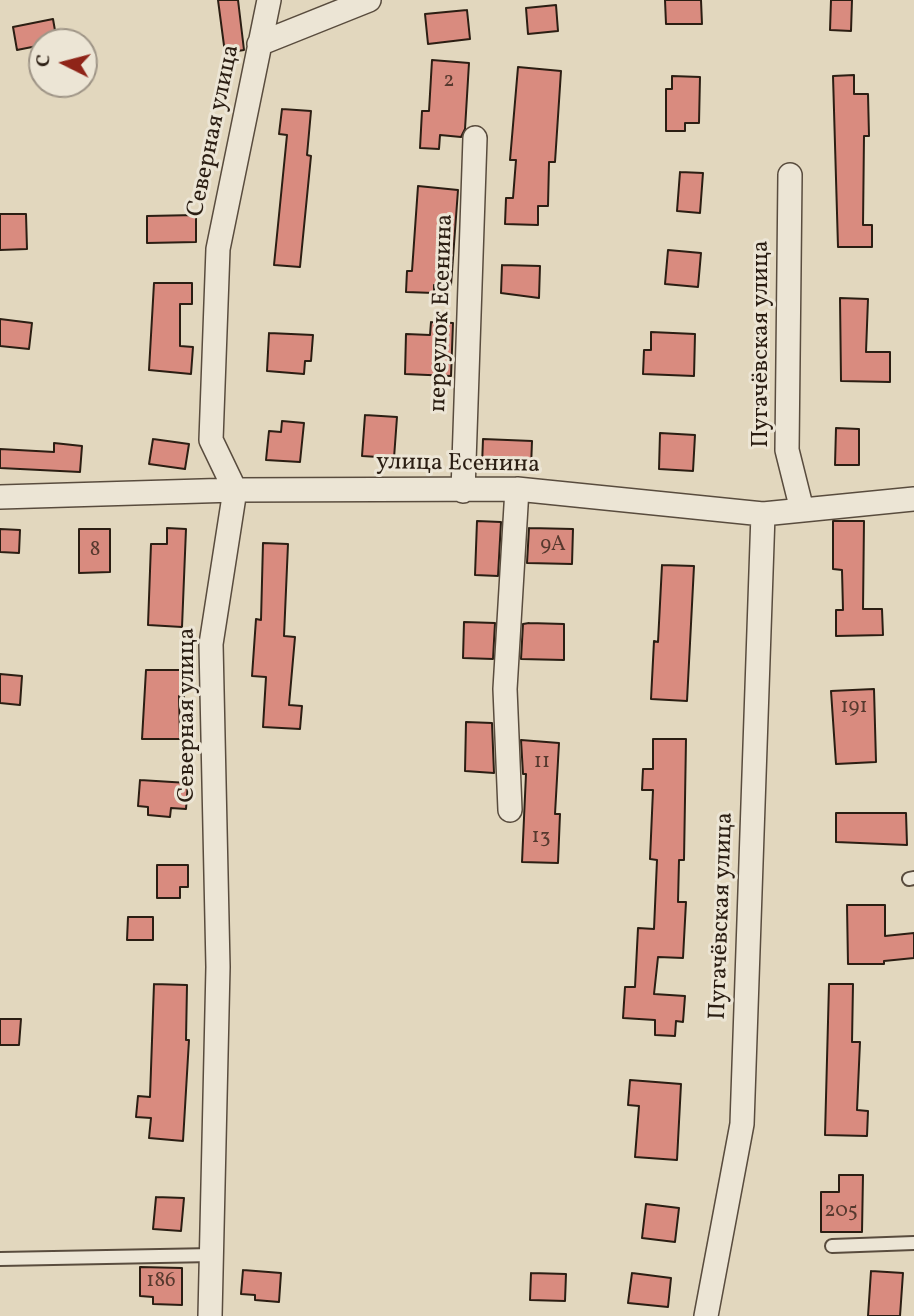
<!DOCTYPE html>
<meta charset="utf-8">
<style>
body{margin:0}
#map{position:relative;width:914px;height:1316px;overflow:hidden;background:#e2d7be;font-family:Vollkorn,serif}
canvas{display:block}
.north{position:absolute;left:28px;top:28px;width:70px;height:70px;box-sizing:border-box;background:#ece5d5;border:2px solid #9f9587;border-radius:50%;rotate:276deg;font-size:19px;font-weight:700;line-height:28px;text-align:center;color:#2b1e13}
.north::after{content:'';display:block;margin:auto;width:24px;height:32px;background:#8f2418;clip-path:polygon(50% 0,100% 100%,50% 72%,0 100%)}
</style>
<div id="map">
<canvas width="914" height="1316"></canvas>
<div class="north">С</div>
</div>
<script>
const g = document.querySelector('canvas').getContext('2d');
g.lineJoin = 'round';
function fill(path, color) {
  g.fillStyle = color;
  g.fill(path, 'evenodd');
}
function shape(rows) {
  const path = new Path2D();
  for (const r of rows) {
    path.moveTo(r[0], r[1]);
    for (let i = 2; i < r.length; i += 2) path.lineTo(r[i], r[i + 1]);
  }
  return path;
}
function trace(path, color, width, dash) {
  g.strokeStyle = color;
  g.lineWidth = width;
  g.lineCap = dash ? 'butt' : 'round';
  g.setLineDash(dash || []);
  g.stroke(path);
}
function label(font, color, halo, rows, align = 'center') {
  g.font = font + ' Vollkorn,serif';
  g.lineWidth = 6;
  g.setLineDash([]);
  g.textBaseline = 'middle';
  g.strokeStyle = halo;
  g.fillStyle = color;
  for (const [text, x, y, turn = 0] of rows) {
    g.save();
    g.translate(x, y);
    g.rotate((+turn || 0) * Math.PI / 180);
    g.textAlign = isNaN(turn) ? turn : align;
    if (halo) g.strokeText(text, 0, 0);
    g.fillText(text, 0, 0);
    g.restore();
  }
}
const building = shape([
 [218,0,238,0,244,50,225,53,218,0],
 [665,0,701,0,702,24,666,24,665,0],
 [831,0,852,0,851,31,830,30,831,0],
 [556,5,558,31,528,34,526,8,556,5],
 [467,10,470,39,428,44,425,14,467,10],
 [53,19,57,42,42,42,42,45,17,50,13,27,53,19],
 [432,60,469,63,465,129,461,137,440,135,439,149,420,148,422,111,429,111,432,60],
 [518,67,561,71,555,162,549,162,548,206,538,206,538,225,505,224,506,198,513,198,516,160,510,160,518,67],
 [854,75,854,94,868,94,869,136,864,136,863,225,872,225,872,247,838,247,833,76,854,75],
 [672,76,700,77,699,123,685,123,685,131,666,131,666,89,672,89,672,76],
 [282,109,311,111,307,155,311,156,300,267,274,265,287,135,279,134,282,109],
 [680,172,703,173,700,213,677,211,680,172],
 [418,186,458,190,451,285,434,285,434,293,406,292,407,271,412,271,418,186],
 [0,214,26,214,27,249,0,250,0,214],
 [196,215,196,242,147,243,147,216,196,215],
 [668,250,701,253,698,287,665,284,668,250],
 [502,265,540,266,539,298,501,293,502,265],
 [154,283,192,283,192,304,180,304,180,346,193,347,191,374,149,370,154,283],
 [840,298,868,299,866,352,890,352,890,382,841,381,840,298],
 [0,319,32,323,29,349,0,346,0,319],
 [431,322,453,323,451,376,405,374,406,334,430,335,431,322],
 [651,332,695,334,694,376,643,374,644,350,651,350,651,332],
 [269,333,313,335,311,361,305,361,304,374,267,371,269,333],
 [365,415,397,417,394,458,362,456,365,415],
 [282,421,304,423,300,462,266,460,269,431,281,432,282,421],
 [836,428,859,429,859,465,835,465,836,428],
 [660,433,695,435,693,471,659,469,660,433],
 [153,439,189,444,185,469,149,464,153,439],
 [483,439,532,441,531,468,482,466,483,439],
 [54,443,82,446,80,472,0,468,0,449,54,452,54,443],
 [477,521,501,522,498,576,475,575,477,521],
 [833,521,864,521,863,609,882,609,883,635,836,636,836,610,843,610,842,570,833,569,833,521],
 [167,528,186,529,182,627,148,625,151,544,167,544,167,528],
 [529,528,573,529,572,564,527,563,529,528],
 [0,529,20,530,19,553,0,552,0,529],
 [79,529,110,529,110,572,79,573,79,529],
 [263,543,288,544,284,636,295,637,289,705,302,706,300,729,263,727,266,677,252,676,256,619,261,620,263,543],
 [662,565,694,566,687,701,651,699,654,641,658,642,662,565],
 [464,622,495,623,493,659,463,658,464,622],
 [529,623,564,624,564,660,521,659,523,624,529,623],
 [146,670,185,670,184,697,179,696,180,739,142,739,146,670],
 [0,674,22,676,20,705,0,703,0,674],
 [874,689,876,762,836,764,831,691,874,689],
 [466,722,492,723,494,773,465,771,466,722],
 [653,739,686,739,684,860,679,860,678,902,686,902,683,958,658,957,654,994,685,996,683,1022,676,1021,675,1036,655,1035,655,1020,623,1018,625,987,635,987,638,928,654,929,657,860,650,859,653,790,642,790,643,769,653,769,653,739],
 [521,740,559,743,555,814,560,814,558,863,522,862,526,774,523,774,521,740],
 [140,780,188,783,186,809,171,808,170,817,148,815,148,807,138,806,140,780],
 [836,813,906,813,907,845,836,842,836,813],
 [157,865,188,865,188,887,180,887,180,898,157,898,157,865],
 [847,905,885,905,885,936,914,933,914,958,884,961,884,964,848,964,847,905],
 [128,917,153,917,153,940,127,940,128,917],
 [154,984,187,985,186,1040,189,1040,183,1141,149,1138,151,1118,136,1117,138,1096,150,1097,154,984],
 [829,984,853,984,852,1042,860,1042,857,1110,868,1111,867,1136,825,1135,829,984],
 [0,1019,21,1019,19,1045,0,1045,0,1019],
 [630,1080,681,1084,677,1160,635,1157,639,1106,628,1105,630,1080],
 [839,1175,863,1175,862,1232,821,1232,821,1192,839,1192,839,1175],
 [156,1197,184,1198,181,1231,153,1229,156,1197],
 [646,1204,679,1208,675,1242,642,1238,646,1204],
 [140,1267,182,1268,182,1305,153,1304,153,1297,140,1296,140,1267],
 [243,1270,281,1273,279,1302,255,1300,255,1295,241,1294,243,1270],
 [871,1271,903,1273,900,1316,868,1316,871,1271],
 [531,1273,566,1274,565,1301,530,1300,531,1273],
 [632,1273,671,1278,668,1307,628,1303,632,1273]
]);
const lane = shape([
 [909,879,914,878],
 [832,1246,914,1243],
 [0,1259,213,1255]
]);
const street = shape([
 [259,44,369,0],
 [790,175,787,450,802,510],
 [463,491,475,138],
 [0,497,235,490,517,489,763,514,914,499],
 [510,810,505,689,517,489],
 [210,1316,218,967,211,644,235,490,211,440,218,249,269,0],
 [706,1316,742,1124,763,514]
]);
const numberNames = [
 ["2",449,82],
 ["9А",553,546],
 ["8",95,551],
 ["191",854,708],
 ["11",542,763],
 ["13",541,838],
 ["205",841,1212],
 ["186",161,1282]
];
const streetNames = [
 ["Северная улица",215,131,-78],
 ["переулок Есенина",443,313,-88],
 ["Пугачёвская улица",763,344,-90],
 ["улица Есенина",458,465,1],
 ["Северная улица",189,715,-90],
 ["Пугачёвская улица",723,916,-88]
];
fill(building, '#d98b7f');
trace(building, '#2b1e13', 2);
trace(lane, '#594c3e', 16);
trace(street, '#594c3e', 26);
trace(lane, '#ece5d5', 12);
trace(street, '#ece5d5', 23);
label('21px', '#56392e', null, numberNames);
label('24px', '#2b1e13', '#ece5d5', streetNames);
</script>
